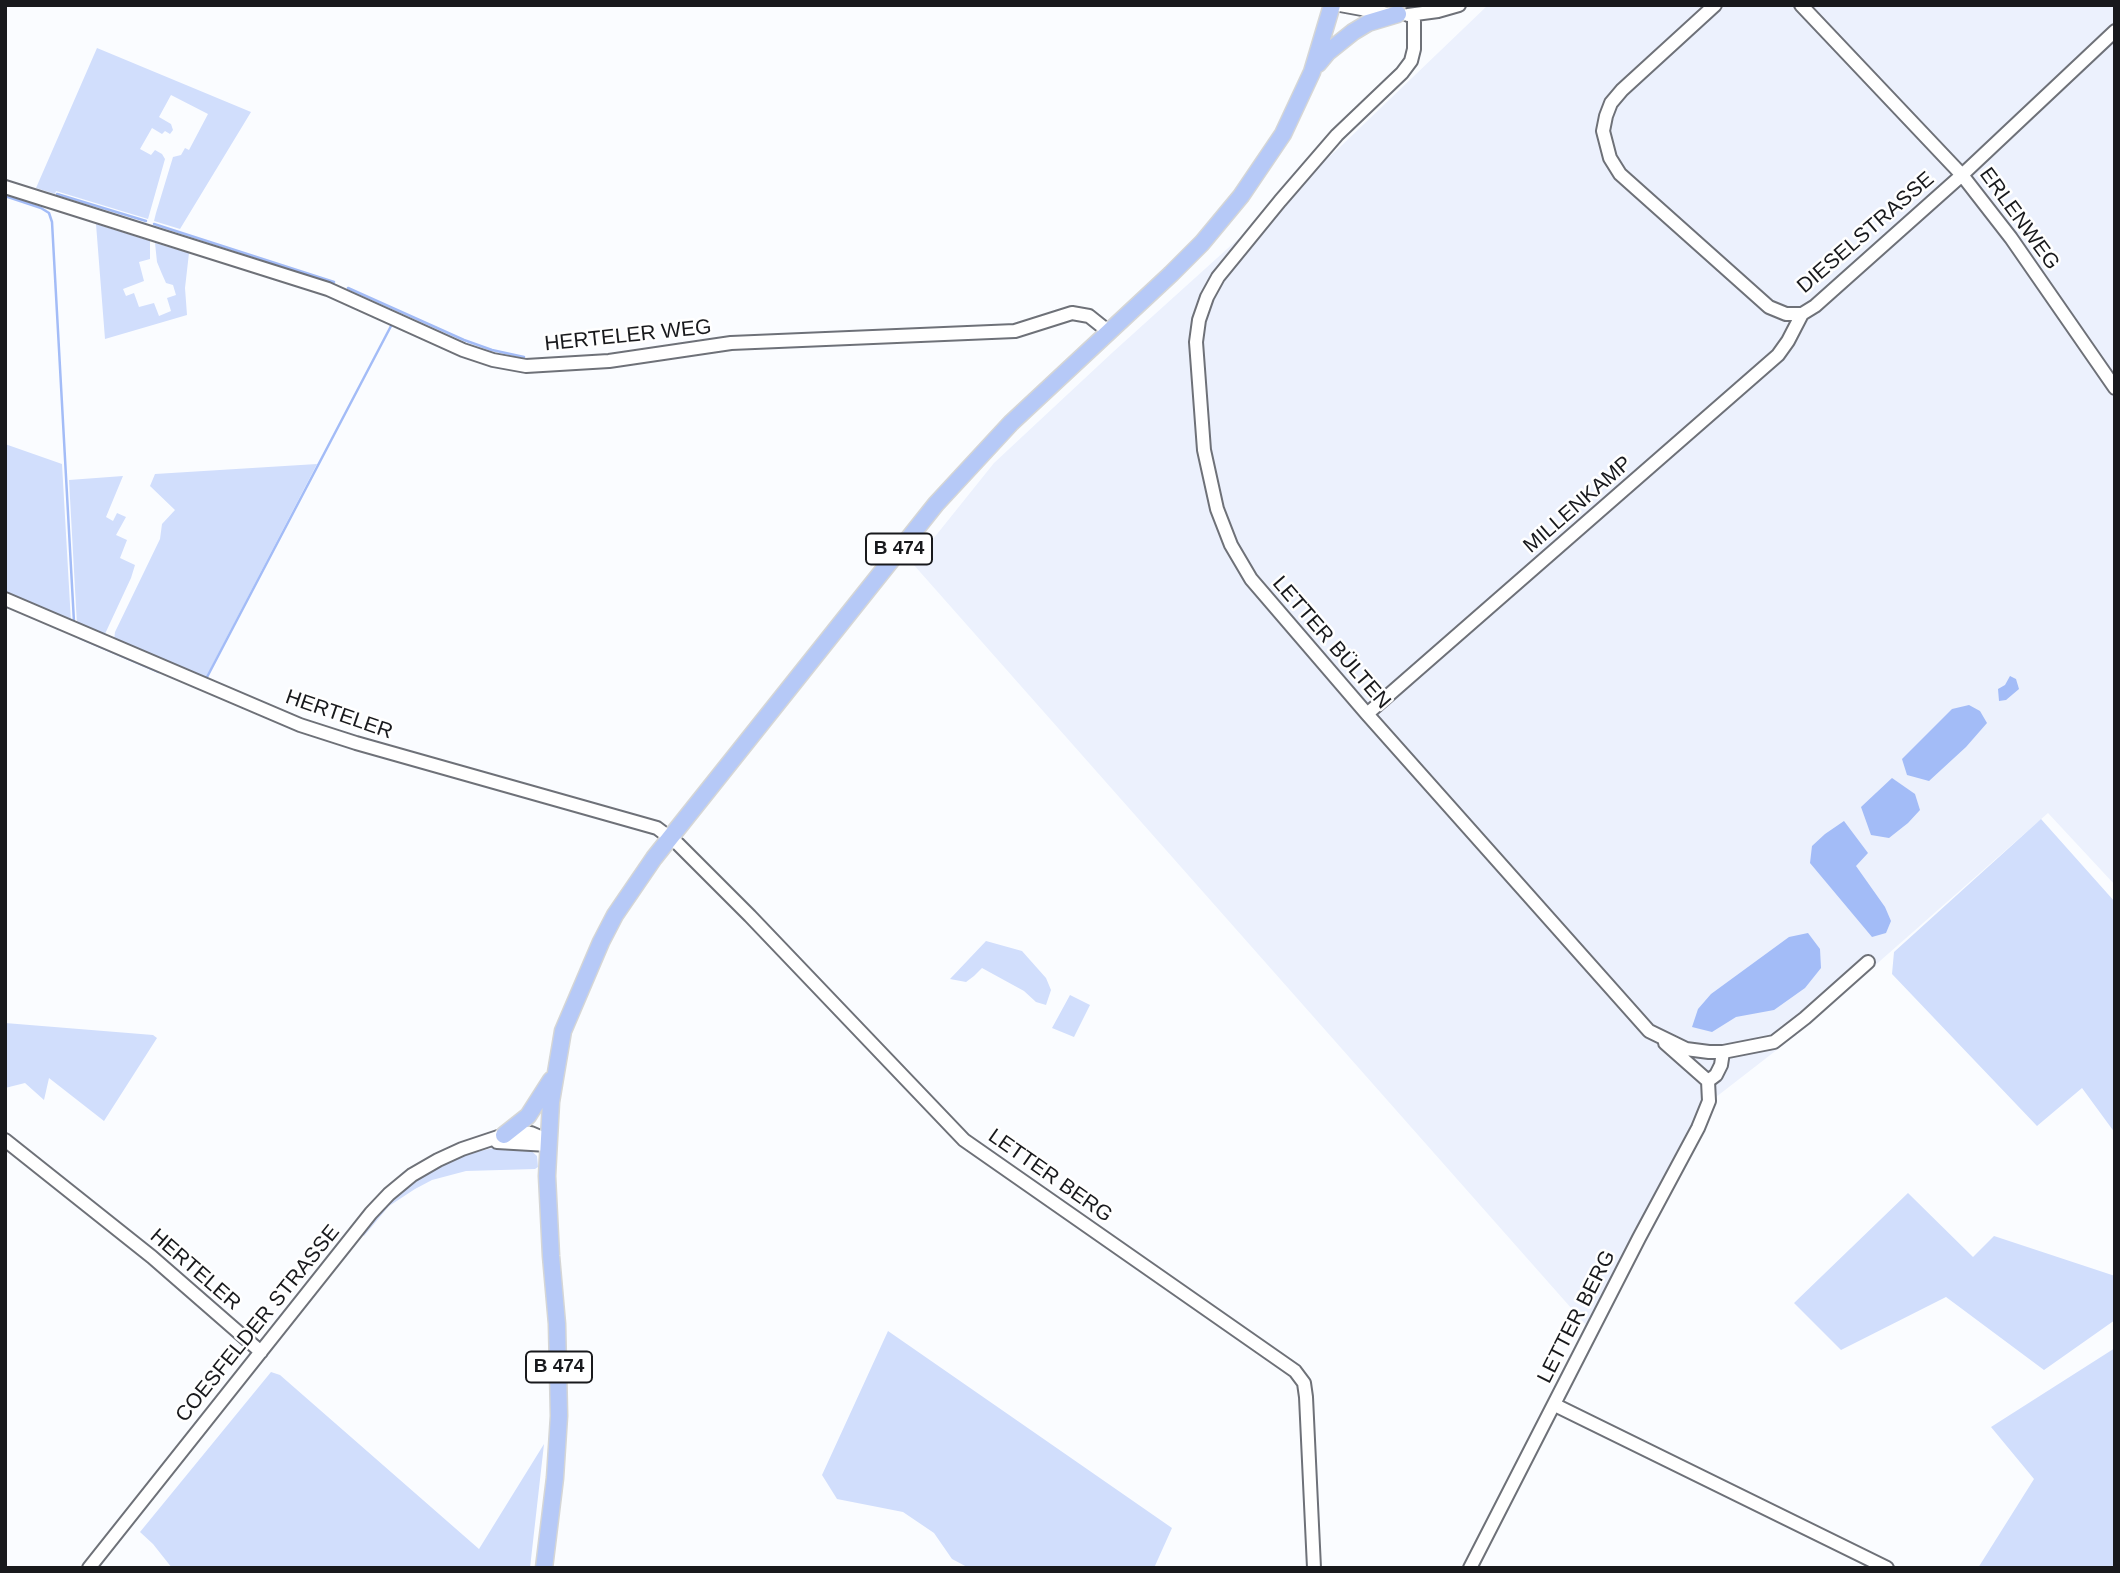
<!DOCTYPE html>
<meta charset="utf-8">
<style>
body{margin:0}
#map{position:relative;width:2120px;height:1573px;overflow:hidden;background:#fafcff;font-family:Helvetica,sans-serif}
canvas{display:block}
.frame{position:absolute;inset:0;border:7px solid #18191c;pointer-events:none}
</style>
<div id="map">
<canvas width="2120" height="1573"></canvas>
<div class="frame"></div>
</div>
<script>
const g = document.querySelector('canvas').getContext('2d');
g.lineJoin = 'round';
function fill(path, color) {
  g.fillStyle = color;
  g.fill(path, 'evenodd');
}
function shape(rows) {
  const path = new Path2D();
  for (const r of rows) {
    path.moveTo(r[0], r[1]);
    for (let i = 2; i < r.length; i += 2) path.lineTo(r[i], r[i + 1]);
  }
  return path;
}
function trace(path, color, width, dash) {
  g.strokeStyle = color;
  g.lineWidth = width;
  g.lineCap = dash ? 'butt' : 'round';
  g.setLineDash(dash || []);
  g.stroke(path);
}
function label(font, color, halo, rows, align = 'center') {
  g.font = font + ' Helvetica,sans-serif';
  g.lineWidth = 5;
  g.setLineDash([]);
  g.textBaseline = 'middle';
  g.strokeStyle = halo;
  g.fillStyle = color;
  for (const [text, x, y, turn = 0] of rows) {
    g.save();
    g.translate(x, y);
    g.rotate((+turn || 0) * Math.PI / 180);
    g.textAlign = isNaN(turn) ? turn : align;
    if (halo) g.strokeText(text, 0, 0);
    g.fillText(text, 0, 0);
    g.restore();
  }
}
const built = shape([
 [1488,5,2115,5,2115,885,2048,813,1796,1035,1707,1104,1587,1326,913,564,994,463,1113,352,1340,147]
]);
const green = shape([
 [97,48,251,112,180,229,154,221,156,213,173,157,181,155,185,148,189,150,208,114,171,95,159,117,171,124,173,130,170,134,165,131,162,134,152,128,140,149,151,155,155,150,162,154,165,159,148,219,56,191,55,194,36,188],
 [96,224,150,241,150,259,139,262,144,281,123,289,126,296,134,293,139,307,154,303,159,316,171,311,167,298,176,295,173,285,166,283,162,274,157,262,155,243,189,253,185,288,187,315,105,339],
 [5,444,62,464,71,622,5,594],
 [317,464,205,679,114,640,115,632,160,539,162,524,175,510,150,486,155,474],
 [123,476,106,517,113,521,117,513,126,517,116,535,127,540,120,558,135,565,131,578,104,636,77,625,69,480],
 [2041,819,2115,902,2115,1133,2082,1088,2037,1126,1892,974,1894,952],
 [986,941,1022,951,1046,978,1051,990,1046,1005,1036,1002,1024,991,982,968,974,976,966,982,950,979],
 [1070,995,1090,1005,1074,1037,1052,1028],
 [5,1023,153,1035,157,1038,104,1121,49,1078,44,1100,25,1083,5,1088],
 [502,1146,528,1148,537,1156,538,1167,535,1169,466,1171,432,1180,415,1189,389,1206,364,1236,362,1234,390,1201,422,1176,463,1155],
 [1908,1193,1973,1257,1994,1236,2115,1276,2115,1320,2044,1370,1946,1297,1841,1350,1794,1303],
 [888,1331,1172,1528,1154,1568,969,1568,952,1559,934,1533,903,1512,837,1499,822,1475],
 [2115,1348,2115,1568,1978,1568,2034,1479,1991,1427],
 [271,1372,280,1375,479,1549,544,1444,530,1568,172,1568,153,1544,140,1532]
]);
const water = shape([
 [2010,676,2016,679,2019,689,2006,700,1999,701,1998,689,2005,685],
 [1969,705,1980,711,1987,723,1966,747,1929,781,1907,775,1902,759,1952,709],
 [1892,778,1915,794,1920,810,1908,823,1889,838,1871,835,1861,807],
 [1844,821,1868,853,1856,866,1885,907,1891,921,1886,933,1872,937,1810,863,1812,846,1825,834],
 [1808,933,1820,949,1821,968,1805,988,1774,1010,1736,1017,1712,1032,1692,1027,1698,1009,1711,994,1789,937]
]);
const stream = shape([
 [57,194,146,221],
 [5,196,41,208,49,213,52,222,74,622],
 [154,224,334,282],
 [348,288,464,340,492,350,524,357],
 [80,638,159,672],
 [206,679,391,326]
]);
const minor = shape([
 [1340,5,1389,14],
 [1715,5,1622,90,1611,103,1606,116,1603,131,1610,158,1620,174,1769,307,1786,314,1802,314,1815,306,1962,175,2115,31],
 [1801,5,1962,175,2011,238,2115,388],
 [1408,15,1438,11,1459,5],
 [1414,15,1414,49,1411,61,1402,73,1337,135,1280,201,1218,277,1207,297,1199,320,1196,342,1204,450,1217,509,1231,545,1251,579,1367,714,1649,1031,1686,1049,1709,1052,1723,1052,1774,1042,1805,1018,1868,962],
 [5,187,328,289,463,350,493,360,526,366,609,361,731,343,1015,331,1072,313,1089,316,1109,332],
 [5,599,300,725,356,743,657,828,678,844,750,916,964,1140,1295,1371,1304,1383,1306,1397,1314,1568],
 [1367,714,1778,355,1788,341,1802,314],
 [1665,1043,1708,1081],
 [1708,1081,1716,1075,1721,1065,1723,1052],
 [5,1140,152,1257,261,1352],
 [497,1142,548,1145],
 [1555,1405,1887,1568],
 [89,1568,371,1213,389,1194,412,1175,438,1160,462,1149,504,1135,516,1133,531,1133,538,1136,548,1145],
 [1470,1568,1639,1238,1698,1128,1709,1101,1708,1081]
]);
const major = shape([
 [1318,64,1328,52,1353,32,1368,23,1398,14],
 [504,1135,528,1116,551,1080],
 [544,1568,555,1478,559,1416,557,1324,551,1256,547,1176,551,1102,563,1031,601,942,615,915,654,858,936,504,1011,423,1171,274,1202,243,1241,196,1283,134,1312,72,1332,5]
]);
const shields = [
 [899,549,66],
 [559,1367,66]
];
const shieldNames = [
 ["B 474",899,549],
 ["B 474",559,1367]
];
const streetNames = [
 ["ERLENWEG",2019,219,54],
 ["DIESELSTRASSE",1866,233,-41],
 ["HERTELER WEG",628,336,-6],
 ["MILLENKAMP",1578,505,-41],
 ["LETTER BÜLTEN",1331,643,49],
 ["HERTELER",339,715,19],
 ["LETTER BERG",1050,1176,35],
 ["HERTELER",195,1270,41],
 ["LETTER BERG",1577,1317,-63],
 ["COESFELDER STRASSE",258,1324,-51]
];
fill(built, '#ecf1fd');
fill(green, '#d1defc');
fill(water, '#a3bcf7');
trace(stream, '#a3bcf7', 2.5);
trace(minor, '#6e7178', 16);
trace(major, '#d5d6d6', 19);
trace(minor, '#fff', 12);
trace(major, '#b6c9f7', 16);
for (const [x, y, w] of shields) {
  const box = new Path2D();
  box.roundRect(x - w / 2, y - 15.5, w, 31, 5);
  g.fillStyle = '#fff';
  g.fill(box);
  trace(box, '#18191c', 2);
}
label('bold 19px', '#18191c', null, shieldNames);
label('21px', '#18191c', '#fff', streetNames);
</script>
